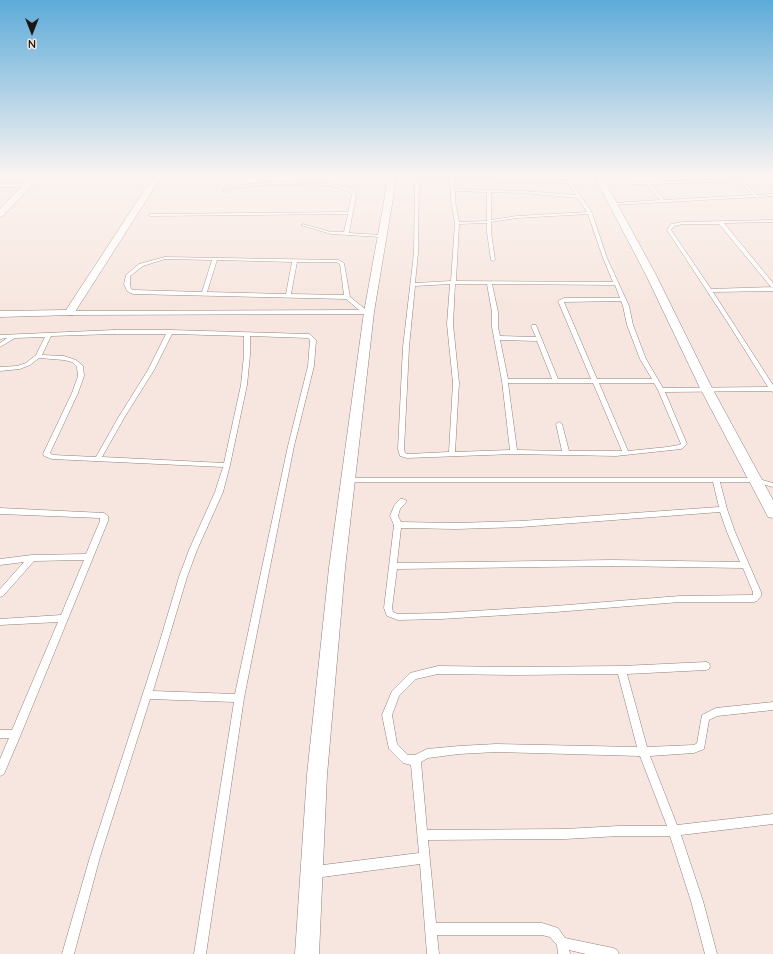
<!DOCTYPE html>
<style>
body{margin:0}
#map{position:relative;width:773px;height:954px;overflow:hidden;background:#f7e6df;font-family:Quicksand,sans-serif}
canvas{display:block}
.north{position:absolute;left:12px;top:12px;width:40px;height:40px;-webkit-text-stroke:3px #f7e6df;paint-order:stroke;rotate:180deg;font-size:11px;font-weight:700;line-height:16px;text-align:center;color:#1c1614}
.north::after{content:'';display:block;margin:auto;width:14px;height:18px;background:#1c1614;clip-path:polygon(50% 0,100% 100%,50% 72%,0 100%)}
</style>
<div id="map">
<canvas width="773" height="954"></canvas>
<div class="north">N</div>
</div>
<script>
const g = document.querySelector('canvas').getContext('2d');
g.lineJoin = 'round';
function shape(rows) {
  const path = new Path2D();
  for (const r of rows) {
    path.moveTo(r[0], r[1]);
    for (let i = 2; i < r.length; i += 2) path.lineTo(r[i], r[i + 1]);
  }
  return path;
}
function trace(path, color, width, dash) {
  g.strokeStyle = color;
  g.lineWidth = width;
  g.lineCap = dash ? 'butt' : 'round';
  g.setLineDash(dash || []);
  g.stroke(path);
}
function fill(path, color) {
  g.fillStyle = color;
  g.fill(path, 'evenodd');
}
const lane = shape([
 [562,174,566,174,592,213,607,258,629,306,633,325,646,359,663,388,768,387,728,323,667,230,671,224,683,222,773,220,773,222,724,223,773,283,773,291,713,292,773,385,773,392,771,391,665,392,687,444,683,448,681,449,616,456,514,454,407,458,400,456,398,449,403,347,414,253,415,180,423,177,566,181,562,174],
 [423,179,450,180,451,201,455,223,451,281,415,283,418,253,419,181,423,179],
 [454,180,568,183,576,195,523,191,454,189,454,180],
 [455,191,487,192,487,221,459,222,455,201,455,191],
 [491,192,523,193,578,198,587,212,517,216,491,220,491,192],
 [588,214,603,258,613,282,456,281,459,224,487,223,487,232,491,260,493,261,495,260,491,232,491,222,517,218,588,214],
 [683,224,719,224,771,287,773,287,711,289,671,230,674,226,683,224],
 [450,284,447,324,453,383,449,452,408,454,405,453,404,449,409,347,415,286,450,284],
 [455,284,487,284,492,312,492,327,502,381,510,450,455,452,459,383,453,324,455,284],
 [492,284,615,285,620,298,564,298,558,301,591,379,558,379,536,325,532,325,531,326,536,337,500,336,498,327,498,312,492,284],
 [621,301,623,306,627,325,640,359,652,379,597,379,564,302,621,301],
 [500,340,537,341,552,379,508,379,500,340],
 [508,383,593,383,622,451,569,451,562,424,559,422,556,424,562,451,517,450,508,383],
 [599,383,654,383,658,390,681,444,679,445,667,447,628,451,599,383],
 [733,174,737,174,757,195,773,194,773,196,759,197,757,198,755,197,614,205,612,204,614,203,660,200,647,184,632,184,632,182,633,182,738,179,733,174],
 [740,181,753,195,664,200,651,184,740,181],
 [270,182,328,183,351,189,356,195,349,233,381,235,383,236,381,237,331,234,301,225,303,224,331,232,344,232,348,214,150,216,148,215,150,214,348,212,352,195,349,191,328,185,270,184,244,187,225,192,223,191,244,185,270,182],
 [165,257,338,260,344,263,350,297,369,312,366,314,69,315,66,313,69,311,359,310,346,299,133,294,127,291,124,284,126,275,139,264,165,257],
 [165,259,212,260,202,292,134,290,131,289,130,284,130,276,143,266,165,259],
 [217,260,292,262,286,294,207,292,217,260],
 [297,262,336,262,340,264,344,295,291,294,297,262],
 [114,330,170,330,309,334,311,335,316,340,314,366,294,446,244,698,206,954,194,954,234,702,150,699,100,857,74,954,62,954,90,857,159,644,179,577,189,550,215,492,223,467,52,459,44,456,43,454,72,393,78,376,77,367,72,362,64,360,39,358,30,365,20,369,0,371,0,367,17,366,26,363,36,355,45,337,15,338,0,347,0,343,7,338,0,339,0,335,114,330],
 [114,334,166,334,148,370,118,418,96,457,53,455,50,453,78,393,84,376,83,366,76,360,64,356,42,355,51,336,114,334],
 [172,334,244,336,244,355,241,385,224,463,102,457,124,418,154,370,172,334],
 [250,336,308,338,310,340,308,366,288,446,235,694,153,691,187,577,197,550,223,492,230,465,247,385,250,355,250,336],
 [347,478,755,478,773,483,773,487,755,482,720,482,727,509,735,532,761,592,761,596,757,601,754,602,680,602,555,612,441,619,398,620,387,616,384,608,394,525,390,516,394,506,400,499,403,499,407,501,400,509,398,516,401,522,456,523,521,521,719,507,713,482,349,482,345,480,347,478],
 [720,512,727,532,740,562,612,560,397,563,401,528,456,529,521,527,720,512],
 [612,566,743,568,753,592,753,595,680,596,555,606,441,613,398,614,393,612,392,608,397,569,612,566],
 [0,508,104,513,108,516,108,521,21,734,4,774,0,776,0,759,9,738,0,738,0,730,12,730,58,622,0,625,0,619,61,615,84,560,34,561,3,596,0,597,0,589,24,562,0,565,0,559,32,555,86,554,100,521,100,518,0,514,0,508],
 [706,662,709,663,710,666,709,669,706,670,627,674,647,747,694,745,697,743,702,715,716,708,773,702,773,710,717,716,709,720,704,749,694,753,650,756,677,825,773,814,773,824,681,835,703,901,717,954,705,954,691,901,670,836,619,836,565,839,428,840,436,923,542,923,558,928,565,938,613,948,617,950,619,954,586,954,569,950,570,954,558,954,557,945,550,937,542,935,437,935,439,954,427,954,420,864,315,878,311,876,309,872,311,868,315,866,419,853,411,765,403,763,389,749,382,715,392,691,410,673,438,666,513,667,622,666,706,662],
 [438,674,513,675,618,674,637,747,496,744,459,746,427,749,415,755,408,755,397,744,392,715,399,696,416,679,438,674],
 [496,752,640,756,667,826,619,826,565,829,427,830,421,762,428,758,459,754,496,752]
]);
const street = shape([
 [34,174,42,174,3,216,0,217,0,209,21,187,0,187,0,183,25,183,34,174],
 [155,174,163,174,73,315,0,317,0,311,66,310,155,174],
 [389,174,397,174,374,312,345,568,327,775,319,954,295,954,307,775,329,568,364,312,389,174],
 [593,174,601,174,656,275,712,388,773,500,773,518,768,517,766,513,700,388,646,275,593,174]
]);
trace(lane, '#90817b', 1);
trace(street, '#90817b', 1);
fill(lane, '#fff');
fill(street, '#fff');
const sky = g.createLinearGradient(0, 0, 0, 307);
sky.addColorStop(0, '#5dabd9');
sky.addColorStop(0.57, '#fbf4f1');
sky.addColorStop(1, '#fbf4f100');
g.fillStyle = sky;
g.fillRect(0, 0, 773, 307);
</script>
